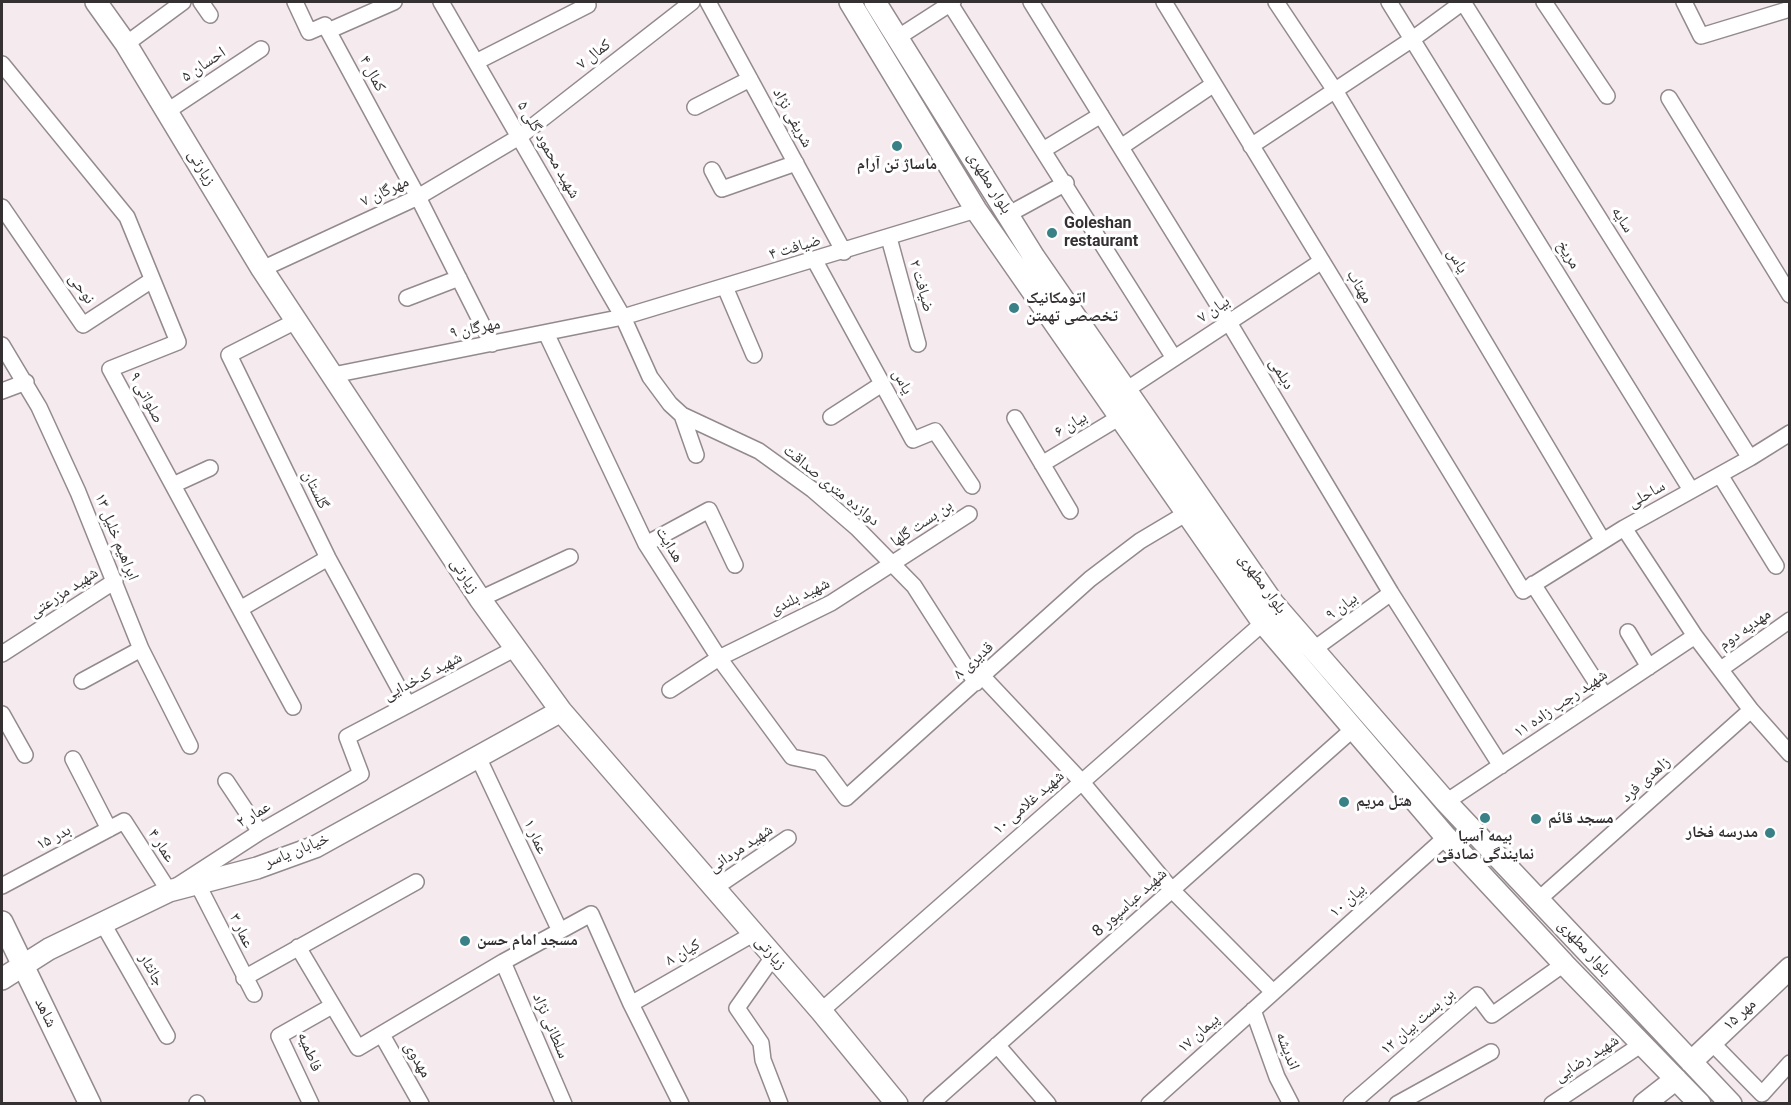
<!DOCTYPE html>
<meta charset="utf-8">
<style>
body{margin:0}
#map{position:relative;width:1791px;height:1105px;overflow:hidden;background:#f5eaee;font-family:Roboto,sans-serif}
canvas{display:block}
.frame{position:absolute;inset:0;border:3px solid #353133;pointer-events:none}
</style>
<div id="map">
<canvas width="1791" height="1105"></canvas>
<div class="frame"></div>
</div>
<script>
const g = document.querySelector('canvas').getContext('2d');
g.lineJoin = 'round';
function shape(rows) {
  const path = new Path2D();
  for (const r of rows) {
    path.moveTo(r[0], r[1]);
    for (let i = 2; i < r.length; i += 2) path.lineTo(r[i], r[i + 1]);
  }
  return path;
}
function trace(path, color, width, dash) {
  g.strokeStyle = color;
  g.lineWidth = width;
  g.lineCap = dash ? 'butt' : 'round';
  g.setLineDash(dash || []);
  g.stroke(path);
}
function label(font, color, halo, rows, align = 'center') {
  g.font = font + ' Roboto,"Noto Naskh Arabic",sans-serif';
  g.lineWidth = 6;
  g.setLineDash([]);
  g.textBaseline = 'middle';
  g.strokeStyle = halo;
  g.fillStyle = color;
  for (const [text, x, y, turn = 0] of rows) {
    g.save();
    g.translate(x, y);
    g.rotate((+turn || 0) * Math.PI / 180);
    g.textAlign = isNaN(turn) ? turn : align;
    if (halo) g.strokeText(text, 0, 0);
    g.fillText(text, 0, 0);
    g.restore();
  }
}
const street = shape([
 [201,2,210,15],
 [295,2,309,32,325,25,418,197,492,344],
 [441,2,623,317,650,377,670,404,682,415,759,451,813,490,857,528,914,586,976,683],
 [708,2,844,252],
 [949,2,1174,358],
 [1031,2,1228,321,1391,593,1501,766],
 [1164,2,1523,591,1624,528,1750,458,1790,433],
 [1276,2,1336,92,1603,541],
 [1389,2,1691,490],
 [1463,2,1750,458],
 [1544,2,1607,96],
 [1684,2,1701,36,1790,9],
 [328,31,394,2],
 [897,38,953,2],
 [126,44,183,2],
 [476,62,588,5],
 [2,64,127,217,178,342,110,369,293,707],
 [1669,98,1790,295],
 [695,107,750,79],
 [166,112,261,49],
 [1251,146,1414,38,1463,2],
 [1121,147,1214,84],
 [1043,150,1101,115],
 [712,170,722,189,796,163],
 [2,207,83,325,152,280],
 [1009,214,1066,183],
 [889,238,918,344],
 [815,261,913,440,935,431,972,486],
 [262,269,418,197,519,137,692,2],
 [725,287,754,355],
 [407,298,459,278],
 [296,321,229,355,328,558,408,705],
 [546,333,646,544,719,658,792,757,820,763,846,798,1090,579,1140,541,1187,513],
 [2,345,39,407,78,492,141,649,190,746],
 [333,375,623,317,976,210],
 [1126,390,1322,261],
 [2,391,26,382],
 [682,415,696,455],
 [831,417,882,384],
 [1015,418,1070,511],
 [1042,464,1120,417],
 [1720,475,1776,566],
 [173,485,210,468],
 [1624,528,1695,636,1751,710,1790,754],
 [646,544,709,510,735,565],
 [1533,584,1605,696],
 [480,599,570,557],
 [240,609,328,558],
 [1628,632,1649,667],
 [1314,649,1391,593],
 [2,654,115,581],
 [1721,669,1790,620],
 [983,677,1081,781,1172,890,1273,992],
 [82,681,141,649],
 [670,690,719,658,831,603,969,514],
 [2,714,25,755],
 [478,757,560,931],
 [73,759,109,829],
 [226,781,260,832],
 [1446,802,1695,636],
 [197,883,254,994],
 [2,886,124,821,169,891,260,832,361,774,347,737,516,648],
 [713,889,788,838],
 [1538,900,1751,710],
 [102,922,167,1036],
 [298,947,358,1048,503,962,591,914,631,1004,681,1104],
 [773,957,737,1008,761,1043,763,1060,780,1104],
 [503,962,564,1104],
 [244,978,416,882],
 [631,1004,753,934],
 [1253,1010,1277,1077,1291,1104],
 [821,1011,1263,623],
 [382,1035,421,1104],
 [1711,1042,1762,1094,1790,1063],
 [997,1045,1048,1104],
 [197,1103,197,1104],
 [311,1104,279,1036,332,1006],
 [931,1104,1352,730],
 [1149,1104,1446,837],
 [1351,1104,1477,995,1492,1015,1564,964],
 [1397,1104,1491,1052],
 [1552,1104,1642,1044]
]);
const secondary = shape([
 [96,2,126,44,262,269,480,599,561,711,821,1011,897,1104],
 [850,2,976,210,1263,623,1446,837,1564,964,1700,1104],
 [875,2,1034,257,1273,603,1446,802,1731,1104],
 [2,922,90,1104],
 [2,979,49,949,169,891,257,868,315,847,561,711],
 [1691,1062,1790,968],
 [1644,1104,1676,1079]
]);
const markers = [
 [897,146,6,"#398187"],
 [1052,233,6,"#398187"],
 [1014,308,6,"#398187"],
 [1344,802,6,"#398187"],
 [1485,818,6,"#398187"],
 [1536,819,6,"#398187"],
 [1770,833,6,"#398187"],
 [465,941,6,"#398187"]
];
const streetNames = [
 ["کمال ۷",594,55,-38],
 ["احسان ۵",204,65,-34],
 ["کمال ۴",372,74,62],
 ["شریفی نژاد",792,118,61],
 ["شهید محمود گلی ۵",548,150,60],
 ["زیارتی",201,168,59],
 ["بلوار مطهری",989,183,58],
 ["مهرگان ۷",385,192,-25],
 ["سایه",1622,220,58],
 ["ضیافت ۴",795,248,-17],
 ["مریخ",1568,255,59],
 ["یاس",1457,261,59],
 ["ضیافت ۲",921,286,74],
 ["مهتاب",1359,287,59],
 ["نوحی",81,289,55],
 ["بیان ۷",1214,310,-34],
 ["مهرگان ۹",475,329,-11],
 ["دیلمی",1281,374,59],
 ["یاس",902,382,62],
 ["صلواتی ۹",146,398,62],
 ["بیان ۶",1071,425,-31],
 ["دوازده متری صداقت",831,486,39],
 ["گلستان",315,490,64],
 ["ساحلی",1647,495,-29],
 ["بن بست گلها",922,524,-34],
 ["ابراهیم خلیل ۱۳",116,537,68],
 ["هدایت",669,545,59],
 ["زیارتی",464,576,57],
 ["بلوار مطهری",1262,584,54],
 ["شهید مزرعتی",64,593,-33],
 ["شهید بلندی",800,597,-26],
 ["بیان ۹",1342,607,-36],
 ["مهدیه دوم",1745,630,-35],
 ["قدیری ۸",974,661,-42],
 ["شهید کدخدایی",423,677,-28],
 ["شهید رجب زاده ۱۱",1561,704,-34],
 ["زاهدی فرد",1646,780,-42],
 ["شهید غلامی ۱۰",1029,803,-41],
 ["عمار ۲",254,815,-31],
 ["عمار ۱",535,837,65],
 ["بدر ۱۵",54,838,-28],
 ["عمار ۴",161,846,57],
 ["شهید مردانی",741,849,-34],
 ["خیابان یاسر",297,851,-22],
 ["بیان ۱۰",1348,901,-42],
 ["شهید عباسپور 8",1130,903,-42],
 ["عمار ۳",241,931,64],
 ["بلوار مطهری",1584,948,47],
 ["کیان ۸",683,953,-30],
 ["زیارتی",770,953,49],
 ["جانثار",151,970,60],
 ["شاهد",45,1013,64],
 ["مهر ۱۵",1740,1015,-43],
 ["بن بست بیان ۱۲",1418,1022,-41],
 ["سلطانی نژاد",550,1026,67],
 ["پیمان ۱۷",1199,1034,-42],
 ["اندیشه",1287,1051,69],
 ["فاطمیه",309,1052,68],
 ["شهید رضایی",1587,1059,-33],
 ["مهدوی",417,1060,60]
];
const poiNames = [
 ["ماساژ تن آرام",897,165,"center"],
 ["Goleshan",1064,224],
 ["restaurant",1064,242],
 ["اتومکانیک",1026,299],
 ["تخصصی تهمتن",1026,317],
 ["هتل مریم",1356,802],
 ["مسجد قائم",1548,819],
 ["مدرسه فخار",1758,833,"right"],
 ["بیمه آسیا",1485,837,"center"],
 ["نمایندگی صادقی",1485,855,"center"],
 ["مسجد امام حسن",477,941]
];
trace(street, '#938a8d', 18);
trace(secondary, '#938a8d', 24);
trace(street, '#fff', 15);
trace(secondary, '#fff', 21);
for (const [x, y, r, color] of markers) {
  const dot = new Path2D();
  dot.arc(x, y, r, 0, 2 * Math.PI);
  g.fillStyle = color;
  g.fill(dot);
  trace(dot, '#fff', 2);
}
label('16px', '#353133', '#fff', streetNames);
label('bold 16px', '#353133', '#fff', poiNames, 'left');
</script>
